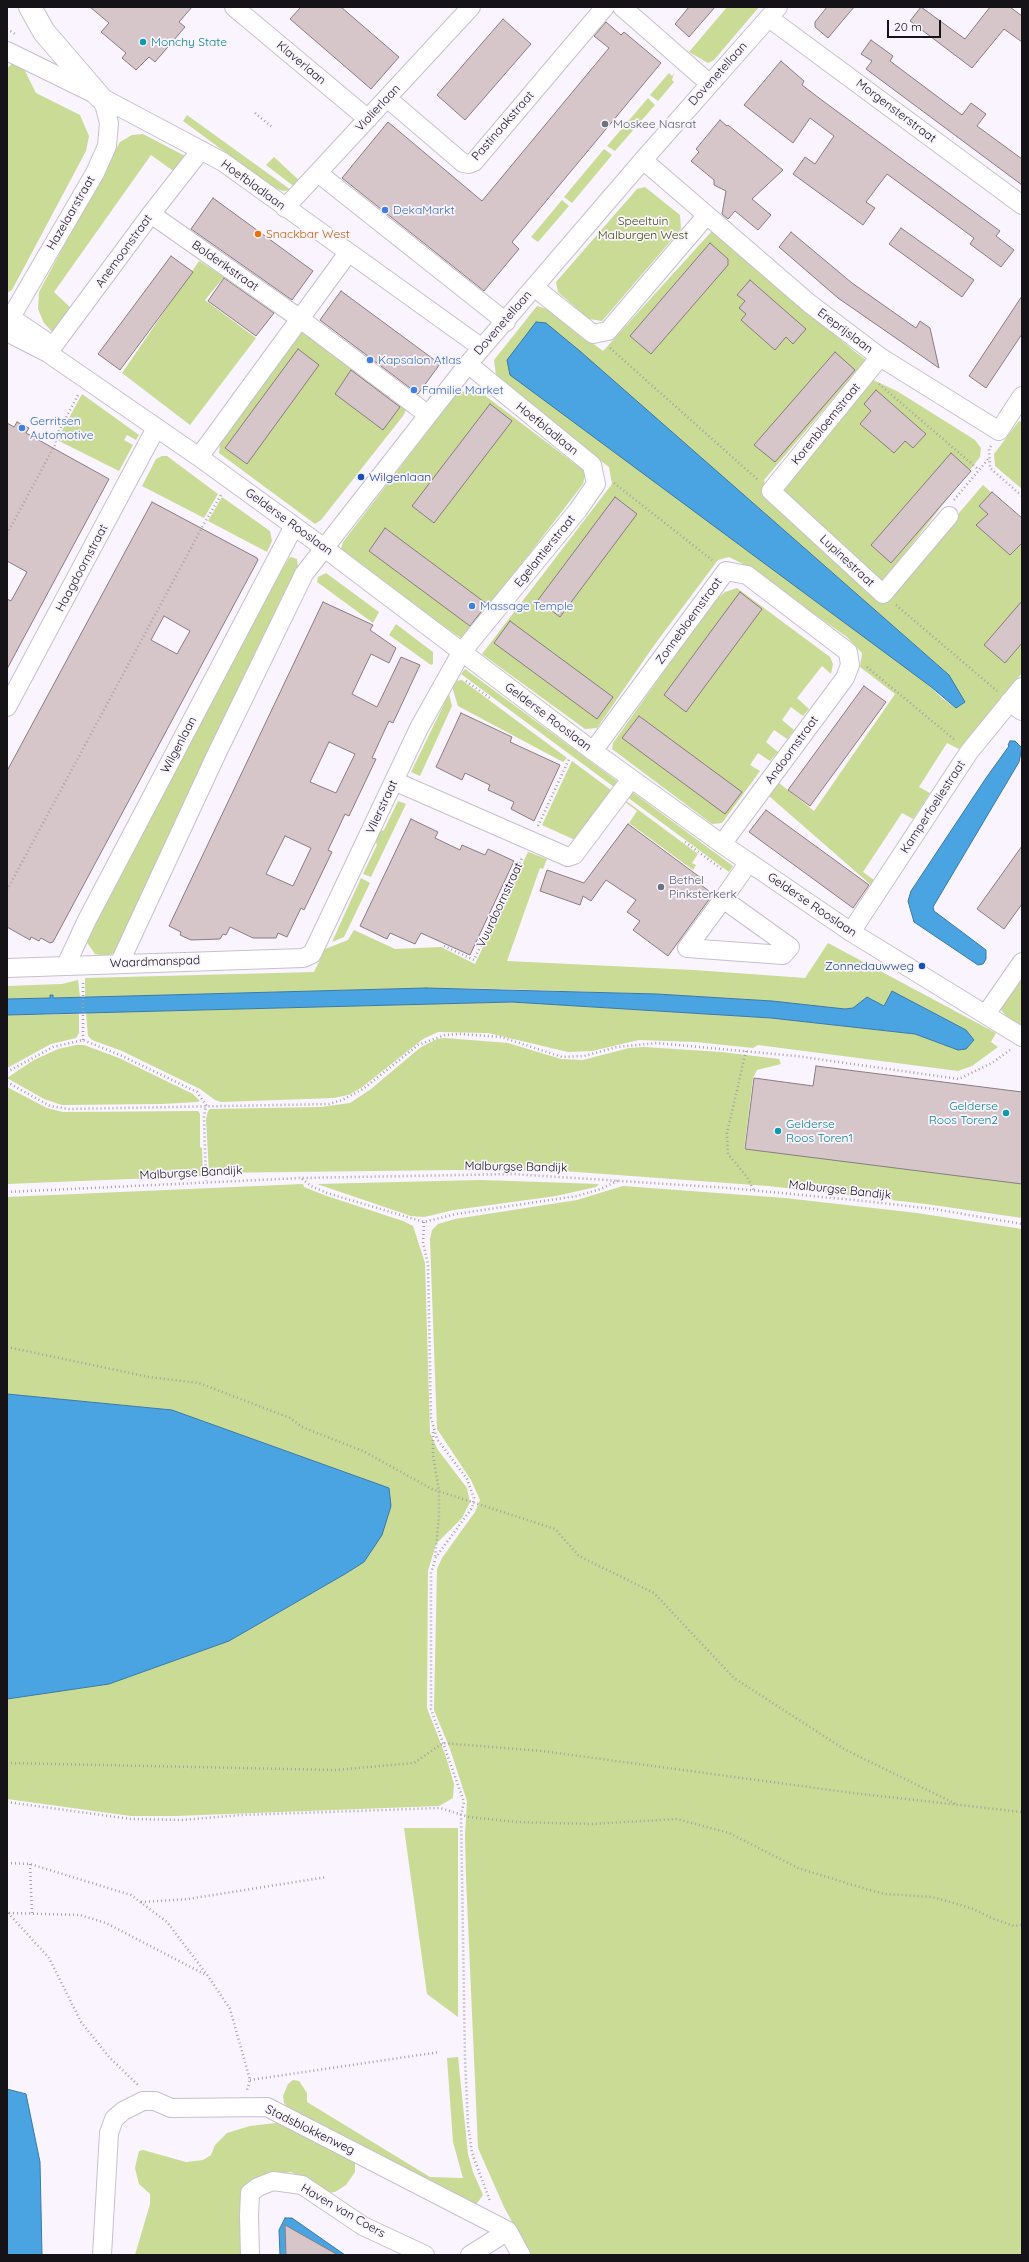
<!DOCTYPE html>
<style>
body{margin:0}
#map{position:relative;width:1029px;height:2262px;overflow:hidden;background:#f9f4fe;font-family:Quicksand,sans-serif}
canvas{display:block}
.frame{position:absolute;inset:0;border:8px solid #151317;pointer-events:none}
.scale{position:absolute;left:887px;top:20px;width:54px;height:18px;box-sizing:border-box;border:2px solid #151317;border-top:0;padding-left:5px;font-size:12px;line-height:14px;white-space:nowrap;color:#151317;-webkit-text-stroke:3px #f9f4fe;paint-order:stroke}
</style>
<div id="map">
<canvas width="1029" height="2262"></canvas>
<div class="frame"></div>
<div class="scale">20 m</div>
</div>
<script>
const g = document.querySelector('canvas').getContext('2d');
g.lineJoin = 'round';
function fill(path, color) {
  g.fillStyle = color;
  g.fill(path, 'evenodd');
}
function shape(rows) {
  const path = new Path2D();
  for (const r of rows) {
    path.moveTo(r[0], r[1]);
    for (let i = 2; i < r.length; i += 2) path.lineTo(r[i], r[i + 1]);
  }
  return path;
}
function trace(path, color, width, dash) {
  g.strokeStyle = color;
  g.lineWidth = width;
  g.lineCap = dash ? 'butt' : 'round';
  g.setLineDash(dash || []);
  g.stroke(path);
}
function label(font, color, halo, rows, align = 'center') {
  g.font = font + ' Quicksand,sans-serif';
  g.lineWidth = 3.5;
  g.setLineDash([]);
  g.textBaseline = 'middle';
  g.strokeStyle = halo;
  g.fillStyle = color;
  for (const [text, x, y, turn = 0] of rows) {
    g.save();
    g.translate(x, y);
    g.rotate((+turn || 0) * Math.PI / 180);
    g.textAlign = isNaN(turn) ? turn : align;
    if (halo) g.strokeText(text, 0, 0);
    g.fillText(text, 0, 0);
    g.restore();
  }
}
const green = shape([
 [727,7,759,7,714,60,708,63,689,52],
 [14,61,22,65,36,93,80,115,89,136,86,151,12,290,7,293,7,69],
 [669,73,672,76,674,73,672,80,674,82,658,101,650,95],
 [648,98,655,105,615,151,607,146],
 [187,115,291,190,283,191,271,186,183,121],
 [143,134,187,157,176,173,151,155,54,292,74,311,56,336,44,323,38,309,39,292,120,142,132,135],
 [604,149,612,155,572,203,564,197],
 [274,157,301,182,296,188,266,165],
 [645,187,680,215,681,229,602,321,589,319,558,292,556,282,637,189],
 [562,200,569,206,538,242,531,237],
 [712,231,854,351,866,360,764,480,767,491,887,597,983,485,1022,520,1022,673,959,749,947,743,919,787,930,793,913,819,902,813,863,872,874,880,871,885,769,796,779,783,814,811,895,694,860,667,862,653,847,637,743,564,729,557,718,560,655,644,597,728,585,729,482,654,612,484,609,467,497,383,494,360,537,306,547,309,603,351],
 [546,323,949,675,956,708,942,698],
 [199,261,224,277,205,300,256,338,190,425,122,373],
 [303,331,406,410,403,416,321,520,315,524,219,453,220,444],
 [873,380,897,391,975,440,981,448,980,457,880,585,777,494],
 [471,390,479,391,583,470,585,476,583,484,467,635,461,638,378,580,341,549,343,542,457,393],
 [82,394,139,435,136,440,127,435,124,440,133,445,119,471,57,440],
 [1019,421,1022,422,1022,489,995,466,994,454],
 [162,456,167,456,218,494,204,518,142,486,156,459],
 [222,497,270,531,272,541,267,552,208,521],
 [291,557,297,559,298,567,119,946,114,953,107,956,95,954,86,941,257,612,289,558],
 [326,573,379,612,373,623,317,582,318,577],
 [737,588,830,657,833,664,831,674,822,666,797,698,809,709,803,716,791,707,782,720,794,730,787,739,774,730,766,742,778,752,770,761,758,753,750,765,760,771,722,823,712,824,612,749,613,743,715,600,725,592],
 [396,624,433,652,433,664,431,665,389,635],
 [465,669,617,781,614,787,461,674],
 [462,680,567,758,563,762,458,706,452,687,455,681],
 [449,694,452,706,420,776,411,772],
 [572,761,611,790,575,840,542,825],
 [631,791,733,866,729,872,627,797],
 [625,800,698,854,692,863,696,865,693,870,629,823,637,811,624,801],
 [398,801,406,804,371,877,363,874,377,845,374,838,377,832,384,830],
 [528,852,547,859,543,869,540,868,507,961,694,970,805,978,828,943,996,1033,991,1042,998,1047,972,1066,958,1071,758,1045,753,1048,696,1042,639,1040,592,1051,568,1052,488,1033,438,1032,423,1039,361,1088,348,1095,334,1098,221,1102,215,1100,200,1089,122,1051,92,1040,88,1036,86,1013,512,1002,771,1018,915,1034,955,1049,966,1030,892,992,884,1006,868,997,853,1008,845,1009,772,1001,657,994,499,989,426,988,85,997,85,978,314,972,325,949,348,940,354,930,395,949,441,947,475,964],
 [361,878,370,883,344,937,332,942],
 [1022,970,1022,1026,1007,1017,1001,1010,1002,1000],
 [78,980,80,997,53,998,53,995,50,998,7,999,7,986,62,984],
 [79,1014,79,1033,76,1038,51,1044,7,1068,7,1015],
 [445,1038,508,1043,561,1059,583,1060,629,1048,644,1047,721,1052,779,1059,781,1064,757,1070,753,1078,744,1150,745,1149,1022,1164,1022,1218,926,1204,768,1186,563,1171,454,1170,209,1173,206,1119,208,1111,210,1109,321,1107,350,1103,371,1089,421,1047,437,1039],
 [76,1045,84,1045,119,1058,193,1094,200,1101,197,1102,162,1104,62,1105,44,1099,7,1078,34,1060,58,1049],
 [7,1087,47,1108,63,1112,198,1111,200,1114,200,1147,202,1148,203,1176,7,1184],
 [481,1180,599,1184,596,1187,556,1196,454,1210,424,1217,411,1216,317,1184],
 [303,1184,304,1187,324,1195,403,1221,413,1226,425,1263,430,1433,438,1450,467,1488,470,1502,462,1518,436,1544,428,1571,427,1708,446,1757,454,1784,453,1798,439,1806,175,1816,131,1816,7,1799,7,1699,109,1684,229,1641,345,1574,364,1562,389,1488,172,1410,7,1394,7,1197],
 [623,1186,785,1198,917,1213,1022,1229,1022,2255,530,2255,504,2207,478,2148,466,1878,465,1835,467,1801,450,1749,434,1710,437,1569,442,1558,475,1512,480,1500,471,1480,437,1429,430,1240,432,1230,438,1224,455,1219,577,1200],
 [404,1828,458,1828,458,2017,427,1994],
 [458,2057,468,2154,473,2172,483,2195,475,2206,296,2115,284,2103,283,2096,288,2084,293,2080,299,2081,307,2093,307,2102,430,2177,463,2178,453,2142,447,2058],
 [284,2122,355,2162,355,2172,346,2185,335,2192,328,2193,291,2172,255,2178,246,2192,243,2255,135,2255,150,2204,150,2194,139,2184,135,2168,139,2151,143,2150,186,2162,203,2160,211,2155,215,2145,227,2133,250,2126]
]);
const water = shape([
 [536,322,546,323,581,352,949,675,965,702,956,708,930,686,510,375,507,360,536,322],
 [1010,741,1015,741,1022,748,1019,762,933,907,934,911,986,950,986,959,983,964,978,965,914,922,908,901,911,891,986,778,1009,746,1008,745,1010,741],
 [426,988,657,994,772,1001,845,1009,853,1008,867,997,884,1006,892,991,966,1030,974,1040,966,1049,958,1050,915,1034,771,1018,512,1002,7,1015,7,999,50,998,50,995,53,995,53,998,426,988],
 [7,1394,172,1410,389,1488,391,1506,382,1535,364,1562,345,1574,229,1641,109,1684,7,1699,7,1394],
 [7,2089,26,2094,40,2162,42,2255,7,2255,7,2089],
 [285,2218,292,2218,345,2255,280,2255,279,2230,285,2218]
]);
const building = shape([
 [90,7,192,7,179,22,185,27,155,62,149,57,136,70,122,58,126,53,101,32,109,23,90,7],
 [301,7,341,7,399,57,371,89,290,19,301,7],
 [689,7,715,7,689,37,675,24,689,7],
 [827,7,854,7,828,38,815,27,815,22,827,7],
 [921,7,965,39,990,7,1010,7,1022,16,1022,42,1004,29,972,68,910,21,921,7],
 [503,19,531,44,465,120,437,95,503,19],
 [606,22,621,35,624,32,661,63,512,242,519,249,484,291,342,178,388,122,482,201,609,48,594,36,606,22],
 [871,40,893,56,890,61,962,115,971,103,986,114,977,126,1022,159,1022,185,866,69,872,61,861,54,871,40],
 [781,61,804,81,802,85,823,101,1000,231,996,236,1014,250,1001,267,970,244,974,238,887,174,866,202,875,208,863,225,793,174,805,157,815,164,834,136,810,118,793,143,744,105,781,61],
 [720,120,727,126,728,125,783,170,752,199,771,215,758,230,735,211,728,219,722,214,726,191,714,185,714,180,691,161,699,152,696,149,720,120],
 [213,198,313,271,292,300,191,229,213,198],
 [901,228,974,280,962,297,889,244,901,228],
 [791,232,852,283,916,328,920,321,930,328,939,368,838,298,779,247,791,232],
 [710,243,728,259,728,265,651,354,630,336,710,243],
 [171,256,193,272,120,370,98,354,171,256],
 [224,278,274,313,256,336,208,301,224,278],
 [750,280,806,329,793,344,786,337,775,350,741,320,746,314,739,308,745,301,737,295,750,280],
 [341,291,440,364,418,394,320,320,341,291],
 [1022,296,1022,334,986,388,969,376,1022,296],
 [298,349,319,365,247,464,225,448,298,349],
 [835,352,855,370,775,462,754,445,835,352],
 [351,370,400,407,383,430,335,394,351,370],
 [876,390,926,434,913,448,905,441,894,453,860,424,871,411,864,404,876,390],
 [490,404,512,421,434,523,412,506,490,404],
 [17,422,29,428,26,433,109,479,7,669,7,599,11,601,27,572,7,561,7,423,14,427,17,422],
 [951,453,971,471,891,563,871,545,951,453],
 [992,492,1022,518,1022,543,1010,555,976,525,988,514,979,506,992,492],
 [615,497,637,514,560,617,538,600,615,497],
 [152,502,257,558,258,560,53,942,50,943,41,938,39,941,31,937,30,940,7,927,7,771,152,502],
 [164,616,190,631,177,654,151,640,164,616],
 [385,528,487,604,470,626,369,551,385,528],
 [740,592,762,609,686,712,664,695,740,592],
 [1022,601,1022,643,1005,663,984,645,1022,601],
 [323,602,373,625,370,630,396,648,389,663,371,654,352,694,377,707,401,657,420,665,393,723,389,721,382,736,372,758,376,759,349,816,345,814,338,829,328,850,332,852,304,910,301,908,287,937,278,933,276,938,253,938,230,927,226,935,223,934,220,939,191,940,180,935,181,932,169,926,323,602],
 [329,742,355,754,336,793,310,782,329,742],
 [285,836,311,848,293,886,266,874,285,836],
 [510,621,613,697,597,719,494,643,510,621],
 [864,686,886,702,810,806,788,790,864,686],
 [461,713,512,737,510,742,560,765,534,821,511,809,514,802,488,790,490,785,465,773,462,780,436,767,461,713],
 [639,716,742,792,725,814,622,738,639,716],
 [766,810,869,885,853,908,749,832,766,810],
 [411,819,438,832,435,838,460,850,462,845,485,855,488,849,514,861,470,955,421,933,415,944,390,933,387,939,360,926,411,819],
 [628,824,701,878,697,882,713,894,668,956,633,930,640,921,627,912,636,900,606,880,591,901,583,896,580,905,540,891,547,870,584,883,628,824],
 [1022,846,1022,904,1004,929,977,909,1022,846],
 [816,1066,1022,1092,1022,1184,745,1149,754,1078,813,1086,816,1066],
 [285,2225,338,2255,286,2255,285,2225]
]);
const path = shape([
 [7,29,15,34],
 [255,113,272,127],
 [610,348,757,479],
 [879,384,979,470],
 [991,446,989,449,990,468,1022,496],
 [614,483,712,560],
 [954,500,989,458],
 [7,534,56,443,55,438,78,395],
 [896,605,997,691],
 [867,667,956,741],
 [466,681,490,698],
 [538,826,570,757],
 [685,842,723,870],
 [7,890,205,522,221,495],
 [444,946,474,960,523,856],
 [83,983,83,1040],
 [746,1051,727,1133,728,1154,747,1177,754,1191],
 [7,1072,53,1047,83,1040,120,1055,197,1092,206,1105,204,1117,206,1181],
 [7,1082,50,1106,69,1109,329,1104,342,1100,363,1089,418,1045,445,1035,460,1034,501,1037,562,1057,584,1056,617,1047,657,1043,796,1056,959,1079,992,1063,1010,1050],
 [302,1179,311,1186,327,1193,424,1222,456,1214,577,1196,601,1189,619,1180],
 [7,1192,301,1178,513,1174,729,1188,864,1201,934,1209,1022,1224],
 [424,1222,423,1243,428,1264,431,1418,437,1439,467,1479,474,1498,472,1508,436,1557,431,1573,431,1709,464,1802,461,1815,465,2058,468,2125,472,2153,490,2201],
 [7,1347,149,1377,199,1383,290,1418,302,1427,363,1451,432,1489,555,1529,579,1556,654,1593,734,1678,844,1749,958,1805],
 [433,1432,433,1454,439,1491,439,1515,435,1558],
 [7,1763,335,1770,414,1763,443,1743,542,1751,853,1793,1022,1812],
 [7,1802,131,1819,182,1820,242,1815,440,1808,469,1817,517,1822,591,1824,677,1819,729,1833,798,1868,869,1890,885,1894,932,1897,947,1901,973,1909,994,1919,1014,1926,1022,1925],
 [7,1863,30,1864,131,1895,167,1922,208,1976,230,2009,250,2080,247,2090],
 [30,1864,32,1913],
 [141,1902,188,1899,327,1877],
 [8,1913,49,1958,81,2022,109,2057,138,2085],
 [9,1913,80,1915,106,1923,206,1975],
 [250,2080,440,2052]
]);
const minor = shape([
 [234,7,368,119],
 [622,7,710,84],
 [769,18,1022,205],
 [7,51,99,96,223,162,482,348],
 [387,98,463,163,469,164,474,162,605,7],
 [643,160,810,304,880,357,999,431,1022,396],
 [318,173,506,322],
 [285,208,471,7],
 [151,214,299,318,427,414],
 [534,287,593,334,608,331,706,216],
 [7,315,47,342],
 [7,324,95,173,107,146,109,123,105,107,99,96],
 [7,332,48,353,199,457,323,547,593,751,722,844,851,932,1022,1037],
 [48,353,151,214,201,150],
 [880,357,771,491,883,594,949,516],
 [199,457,348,253],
 [1009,702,1022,711],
 [7,707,156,428],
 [593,751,726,571,747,575,848,652,850,665,845,678,722,844],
 [394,781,568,857,574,855,631,779],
 [723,899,687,948,783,955,790,947,723,899,749,862],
 [851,932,969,752,1022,687],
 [120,962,217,753,304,574,468,364,643,160,778,7],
 [66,965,87,920,294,526],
 [7,968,303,958,312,954,419,728,461,653,578,510,596,484,592,465,468,364],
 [986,1014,1022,962],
 [102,2255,109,2133,114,2119,123,2111,143,2101,155,2101,171,2108,267,2107,508,2231,521,2255],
 [250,2255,249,2216,250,2193,258,2187,273,2181,302,2185,363,2226,425,2255],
 [470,2255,508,2231]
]);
const major = shape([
 [30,7,44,32,99,96]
]);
const markers = [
 [143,42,4,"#0f9aa8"],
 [605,124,4,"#6b7280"],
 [385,210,4,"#3f7fe0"],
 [258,234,4,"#e8710a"],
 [370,360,4,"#3f7fe0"],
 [414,390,4,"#3f7fe0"],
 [22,428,4,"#3f7fe0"],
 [361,477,4,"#1a4fb4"],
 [472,606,4,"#3f7fe0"],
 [661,887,4,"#6b7280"],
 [922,966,4,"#1a4fb4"],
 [1006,1113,4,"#0f9aa8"],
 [778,1131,4,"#0f9aa8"]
];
const cultureNames = [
 ["Monchy State",151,42],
 ["Gelderse",998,1106,"right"],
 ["Roos Toren2",998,1120,"right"],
 ["Gelderse",786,1124],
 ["Roos Toren1",786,1138]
];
const streetNames = [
 ["Klaverlaan",301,63,40],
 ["Dovenetellaan",718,74,-48],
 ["Violierlaan",378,108,-47],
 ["Morgensterstraat",896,111,37],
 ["Pastinaakstraat",503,126,-49],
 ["Hoefbladlaan",253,185,36],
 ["Hazelaarstraat",71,213,-60],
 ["Anemoonstraat",124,251,-54],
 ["Bolderikstraat",225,266,35],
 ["Dovenetellaan",503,323,-49],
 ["Ereprijslaan",845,331,37],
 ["Korenbloemstraat",826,424,-51],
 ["Hoefbladlaan",547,429,39],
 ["Gelderse Rooslaan",289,522,36],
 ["Egelantierstraat",545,551,-51],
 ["Lupinestraat",847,561,43],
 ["Haagdoornstraat",82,568,-62],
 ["Zonnebloemstraat",689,621,-54],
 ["Gelderse Rooslaan",548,717,37],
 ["Wilgenlaan",179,745,-62],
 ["Andoornstraat",792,750,-54],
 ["Vlierstraat",382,807,-65],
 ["Kamperfoeliestraat",933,807,-57],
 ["Vuurdoornstraat",500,905,-65],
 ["Gelderse Rooslaan",812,905,34],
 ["Waardmanspad",155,962,-2],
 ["Malburgse Bandijk",516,1167,1],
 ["Malburgse Bandijk",191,1173,-3],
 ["Malburgse Bandijk",840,1190,6],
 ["Stadsblokkenweg",310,2130,26],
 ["Haven van Coers",343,2211,30]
];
const worshipNames = [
 ["Moskee Nasrat",613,124],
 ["Bethel",669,880],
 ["Pinksterkerk",669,894]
];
const shopNames = [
 ["DekaMarkt",393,210],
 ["Kapsalon Atlas",378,360],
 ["Familie Market",422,390],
 ["Gerritsen",30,421],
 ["Automotive",30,435],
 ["Massage Temple",480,606]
];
const parkNames = [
 ["Speeltuin",643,221],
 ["Malburgen West",643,235]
];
const foodNames = [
 ["Snackbar West",266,234]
];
const transitNames = [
 ["Wilgenlaan",369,477],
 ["Zonnedauwweg",914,966,"right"]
];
fill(green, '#c9db95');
fill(water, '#4ba4e2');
trace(water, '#3b78a5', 1);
fill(building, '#d6c6ca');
trace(building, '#8a7c80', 1);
trace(minor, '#c6c0cc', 20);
trace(major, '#c6c0cc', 24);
trace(path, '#a5a1a9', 2.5, [1, 3]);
trace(minor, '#fff', 18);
trace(major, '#fff', 22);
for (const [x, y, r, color] of markers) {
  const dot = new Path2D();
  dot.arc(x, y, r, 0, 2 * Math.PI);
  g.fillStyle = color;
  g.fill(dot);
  trace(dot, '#f9f4fe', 1.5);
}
label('12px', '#0d838f', '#f9f4fe', cultureNames, 'left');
label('12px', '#151317', '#f9f4fe', streetNames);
label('12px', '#5b616d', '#f9f4fe', worshipNames, 'left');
label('12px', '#366cbe', '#f9f4fe', shopNames, 'left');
label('12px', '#3e4b00', '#f9f4fe', parkNames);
label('12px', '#c56008', '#f9f4fe', foodNames, 'left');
label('12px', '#164399', '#f9f4fe', transitNames, 'left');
</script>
